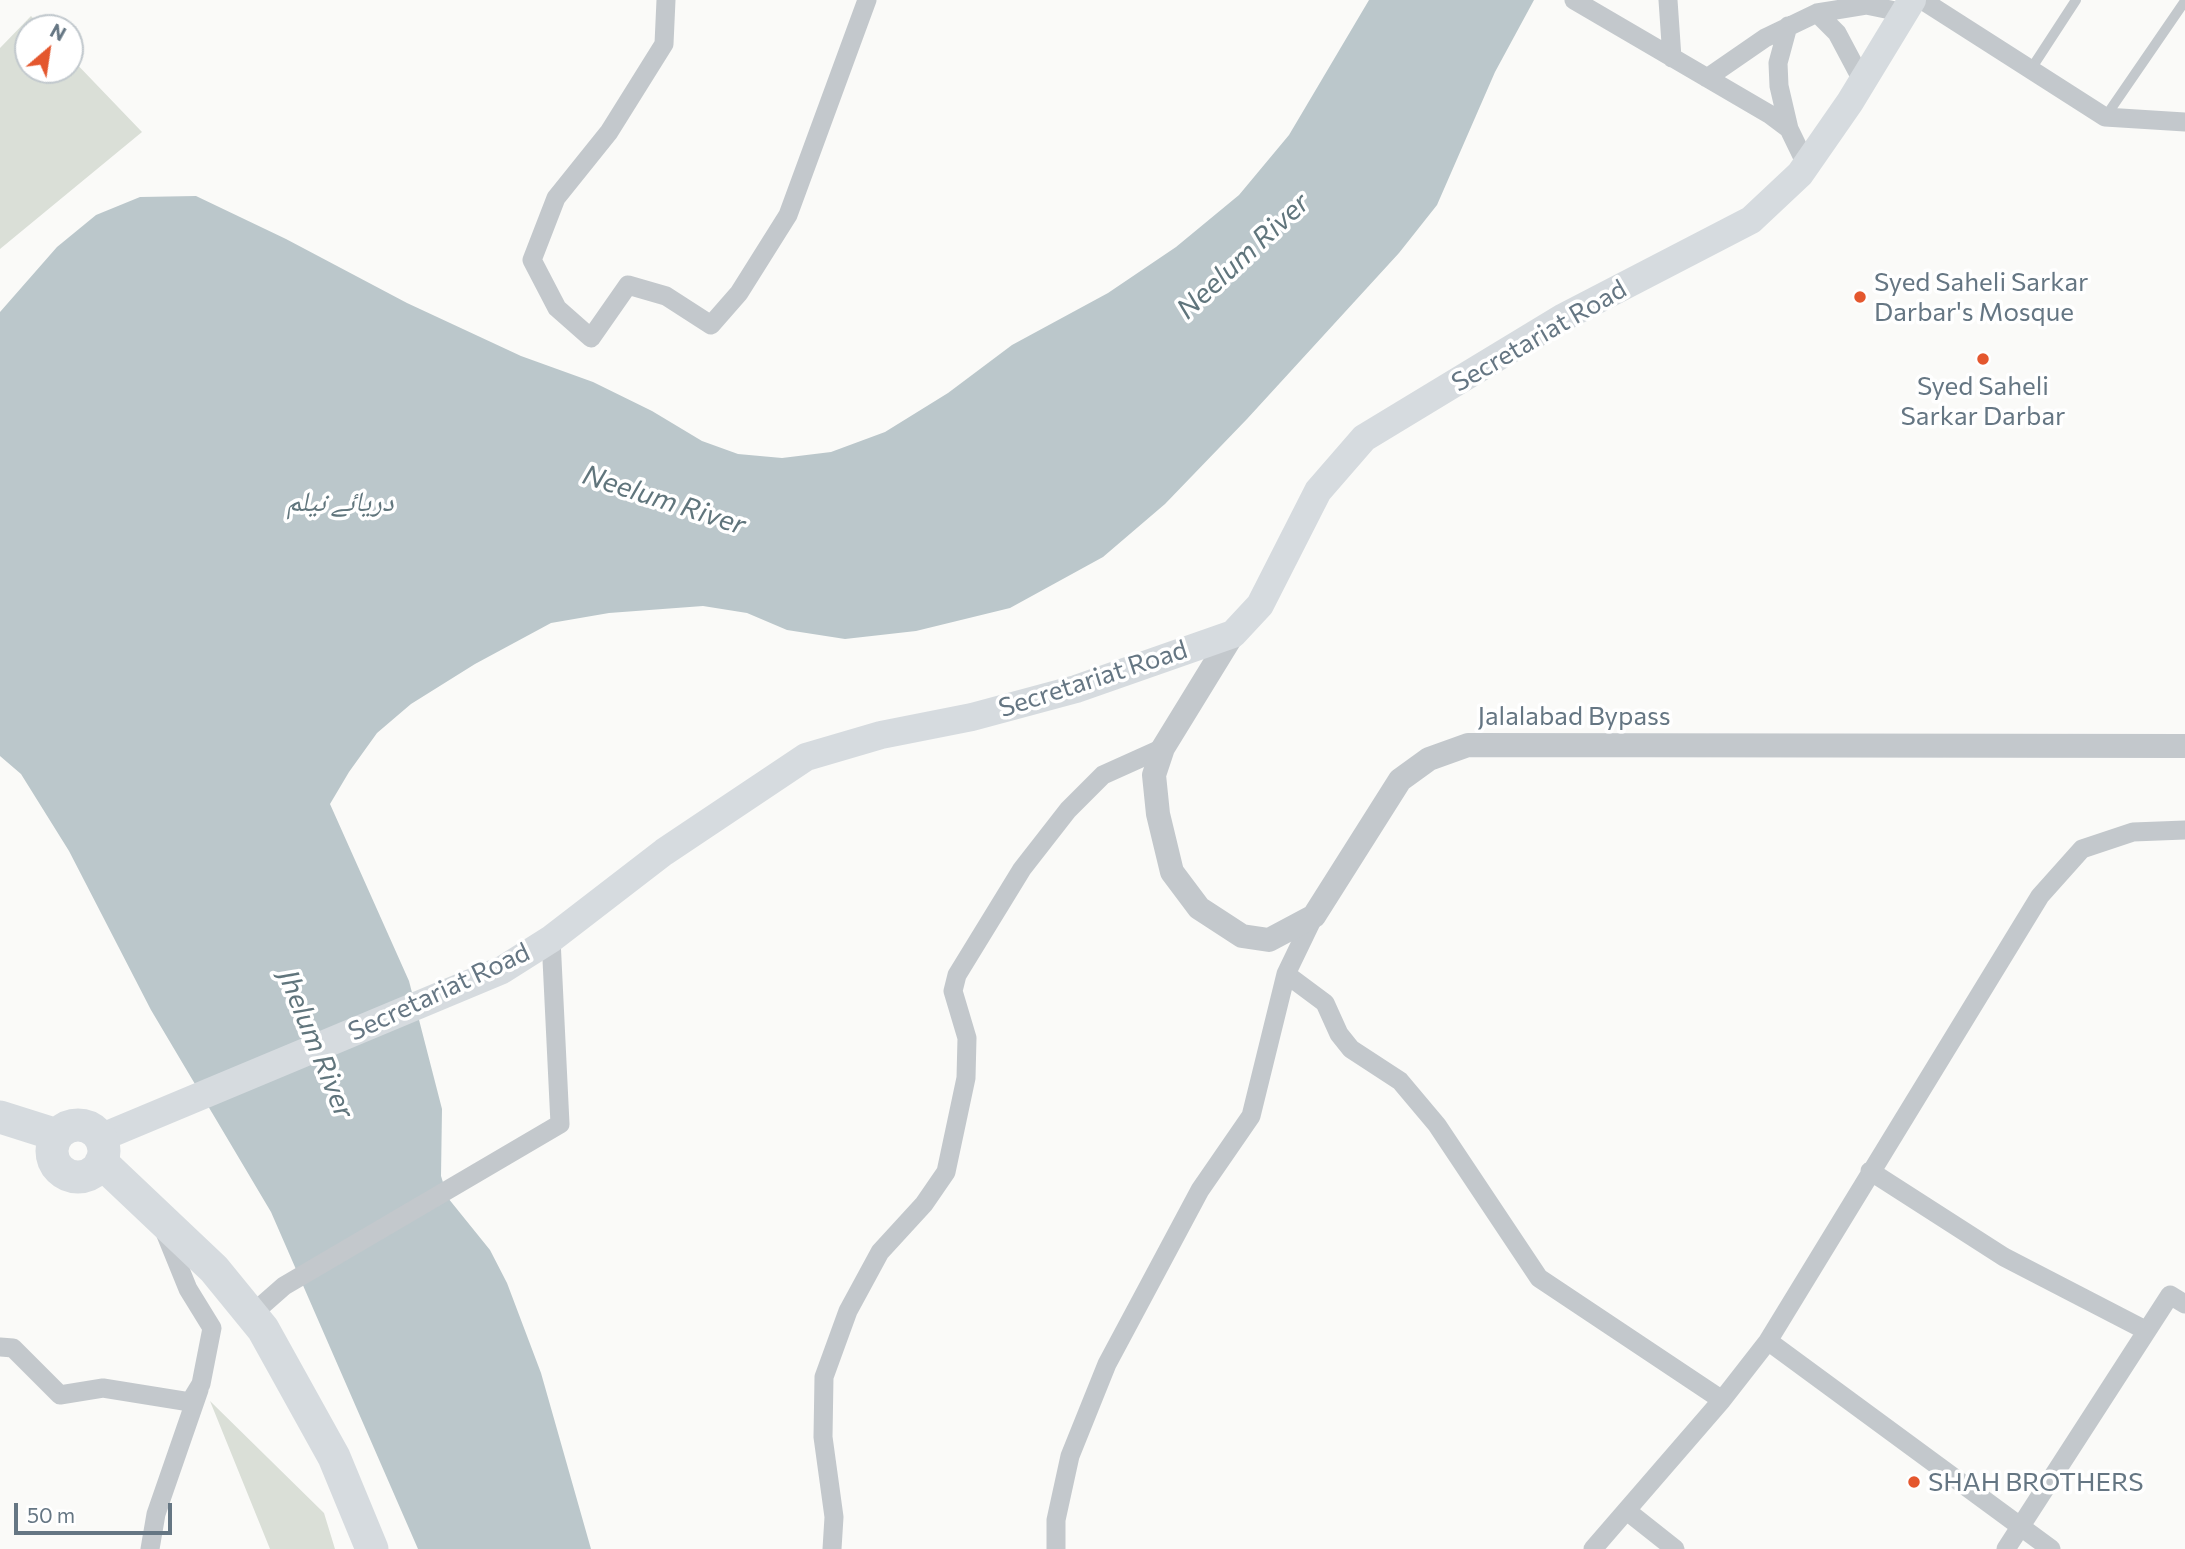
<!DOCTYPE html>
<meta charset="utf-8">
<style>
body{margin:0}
#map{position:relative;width:2185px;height:1549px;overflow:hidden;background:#fafaf8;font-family:Commissioner,sans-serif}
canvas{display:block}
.north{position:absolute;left:14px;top:14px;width:70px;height:70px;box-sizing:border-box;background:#fff;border:2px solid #c1c8cd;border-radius:50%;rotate:29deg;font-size:19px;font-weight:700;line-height:28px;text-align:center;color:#657683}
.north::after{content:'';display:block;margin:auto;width:24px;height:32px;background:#e4572e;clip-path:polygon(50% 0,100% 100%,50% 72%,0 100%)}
.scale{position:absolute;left:14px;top:1503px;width:158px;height:32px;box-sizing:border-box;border:4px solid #657683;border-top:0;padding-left:9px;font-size:21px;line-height:24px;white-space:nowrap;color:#657683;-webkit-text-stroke:5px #fff;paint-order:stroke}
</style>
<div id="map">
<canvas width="2185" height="1549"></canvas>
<div class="north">N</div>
<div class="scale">50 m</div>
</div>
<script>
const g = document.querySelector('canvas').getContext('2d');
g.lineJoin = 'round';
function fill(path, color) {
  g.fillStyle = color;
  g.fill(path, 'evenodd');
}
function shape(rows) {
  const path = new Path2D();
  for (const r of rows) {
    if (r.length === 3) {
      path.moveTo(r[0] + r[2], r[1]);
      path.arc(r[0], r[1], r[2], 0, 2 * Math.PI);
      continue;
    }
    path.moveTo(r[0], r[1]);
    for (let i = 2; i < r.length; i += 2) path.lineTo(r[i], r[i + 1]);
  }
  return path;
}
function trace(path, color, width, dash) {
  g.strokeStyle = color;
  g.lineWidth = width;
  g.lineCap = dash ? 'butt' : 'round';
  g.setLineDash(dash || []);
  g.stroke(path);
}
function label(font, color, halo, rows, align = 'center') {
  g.font = font + ' Commissioner,"Noto Naskh Arabic",sans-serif';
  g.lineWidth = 7;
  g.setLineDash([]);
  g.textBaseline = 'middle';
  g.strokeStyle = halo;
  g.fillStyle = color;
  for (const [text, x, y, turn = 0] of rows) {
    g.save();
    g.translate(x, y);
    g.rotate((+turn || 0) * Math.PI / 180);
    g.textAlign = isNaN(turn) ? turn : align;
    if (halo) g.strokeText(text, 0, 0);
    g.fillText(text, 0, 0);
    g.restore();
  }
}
const green = shape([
 [31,16,42,28,28,28,28,70,70,70,70,57,142,132,0,249,0,48],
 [210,1401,324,1513,335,1549,270,1549]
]);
const water = shape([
 [1369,0,1534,0,1495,72,1437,205,1399,253,1247,419,1165,504,1103,557,1010,608,916,631,845,639,787,630,747,613,703,606,609,613,551,623,475,664,411,704,377,733,349,772,330,804,409,981,442,1109,441,1176,448,1198,490,1250,507,1283,541,1373,591,1549,418,1549,271,1212,151,1010,69,851,21,774,0,756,0,312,57,247,96,215,140,197,196,196,286,239,407,303,521,356,593,382,652,411,702,441,738,454,782,458,831,452,885,432,948,393,1012,345,1108,293,1176,247,1239,195,1289,135]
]);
const service = shape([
 [2031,69,2076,0],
 [2106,116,2185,1]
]);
const minor = shape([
 [666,0,664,44,609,132,556,198,532,260,557,308,591,338,628,285,666,296,711,325,739,293,788,215,867,0],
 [1574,0,1769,114,1789,129,1806,164],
 [1668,0,1672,58],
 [1922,0,2105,117,2185,122],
 [1817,13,1837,33,1863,82],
 [1788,26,1778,63,1779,86,1789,129],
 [1707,78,1765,38,1817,13,1866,5,1905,13],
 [1286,974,1325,1003,1339,1034,1351,1049,1400,1081,1437,1125,1539,1278,1722,1400],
 [1870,1171,2004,1257,2147,1331],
 [251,1315,284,1286,560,1124,551,939],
 [1768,1341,2051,1549],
 [0,1347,13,1348,60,1395,103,1388,190,1402,201,1384,212,1328,188,1289,164,1230],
 [1627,1511,1675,1549],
 [150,1549,156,1514,199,1390],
 [832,1549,834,1517,823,1437,824,1377,848,1311,880,1252,924,1204,946,1172,966,1078,967,1038,953,991,957,975,1022,869,1068,810,1103,775,1163,748],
 [1056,1549,1056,1520,1070,1456,1107,1364,1200,1190,1251,1116,1286,974,1314,916],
 [1593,1549,1722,1400,1768,1341,2040,896,2082,849,2133,832,2185,830],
 [2006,1549,2170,1295,2185,1304]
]);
const tertiary = shape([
 [1233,634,1163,748,1154,775,1158,814,1172,872,1199,908,1242,936,1269,940,1314,916,1400,780,1429,759,1468,745,2185,746]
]);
const secondary = shape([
 [100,1138,502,970,551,939,664,852,806,757,881,735,972,717,1076,689,1233,634,1260,605,1318,491,1364,438,1562,318,1751,220,1800,174,1850,102,1912,0]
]);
const trunk = shape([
 [0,1117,57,1135],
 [78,1151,26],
 [101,1162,214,1269,263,1329,334,1457,372,1549]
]);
const markers = [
 [1860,297,7,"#e4572e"],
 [1983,359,7,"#e4572e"],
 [1914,1482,7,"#e4572e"]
];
const poiNames = [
 ["Syed Saheli Sarkar",1874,282],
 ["Darbar's Mosque",1874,312],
 ["Syed Saheli",1983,386,"center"],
 ["Sarkar Darbar",1983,416,"center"],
 ["SHAH BROTHERS",1928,1482]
];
const streetNames = [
 ["Secretariat Road",1539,336,-30],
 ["Secretariat Road",1093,679,-18],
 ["Jalalabad Bypass",1574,716],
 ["Secretariat Road",439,992,-25]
];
const waterNames = [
 ["Neelum River",1243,256,-43],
 ["Neelum River",664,500,18],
 ["دریائے نیلم",340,502],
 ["Jhelum River",316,1044,68]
];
fill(green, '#dadfd7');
fill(water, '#bbc7cb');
trace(service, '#c3c8cc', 10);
trace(minor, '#c3c8cc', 19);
trace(tertiary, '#c3c8cc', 24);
trace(secondary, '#d6dbdf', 28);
trace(trunk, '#d6dbdf', 33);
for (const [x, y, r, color] of markers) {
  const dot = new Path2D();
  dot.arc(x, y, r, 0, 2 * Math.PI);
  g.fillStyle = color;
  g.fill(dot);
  trace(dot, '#fff', 2.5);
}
label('26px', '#657683', '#fff', poiNames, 'left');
label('26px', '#657683', '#fff', streetNames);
label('italic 28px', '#60757c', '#fff', waterNames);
</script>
